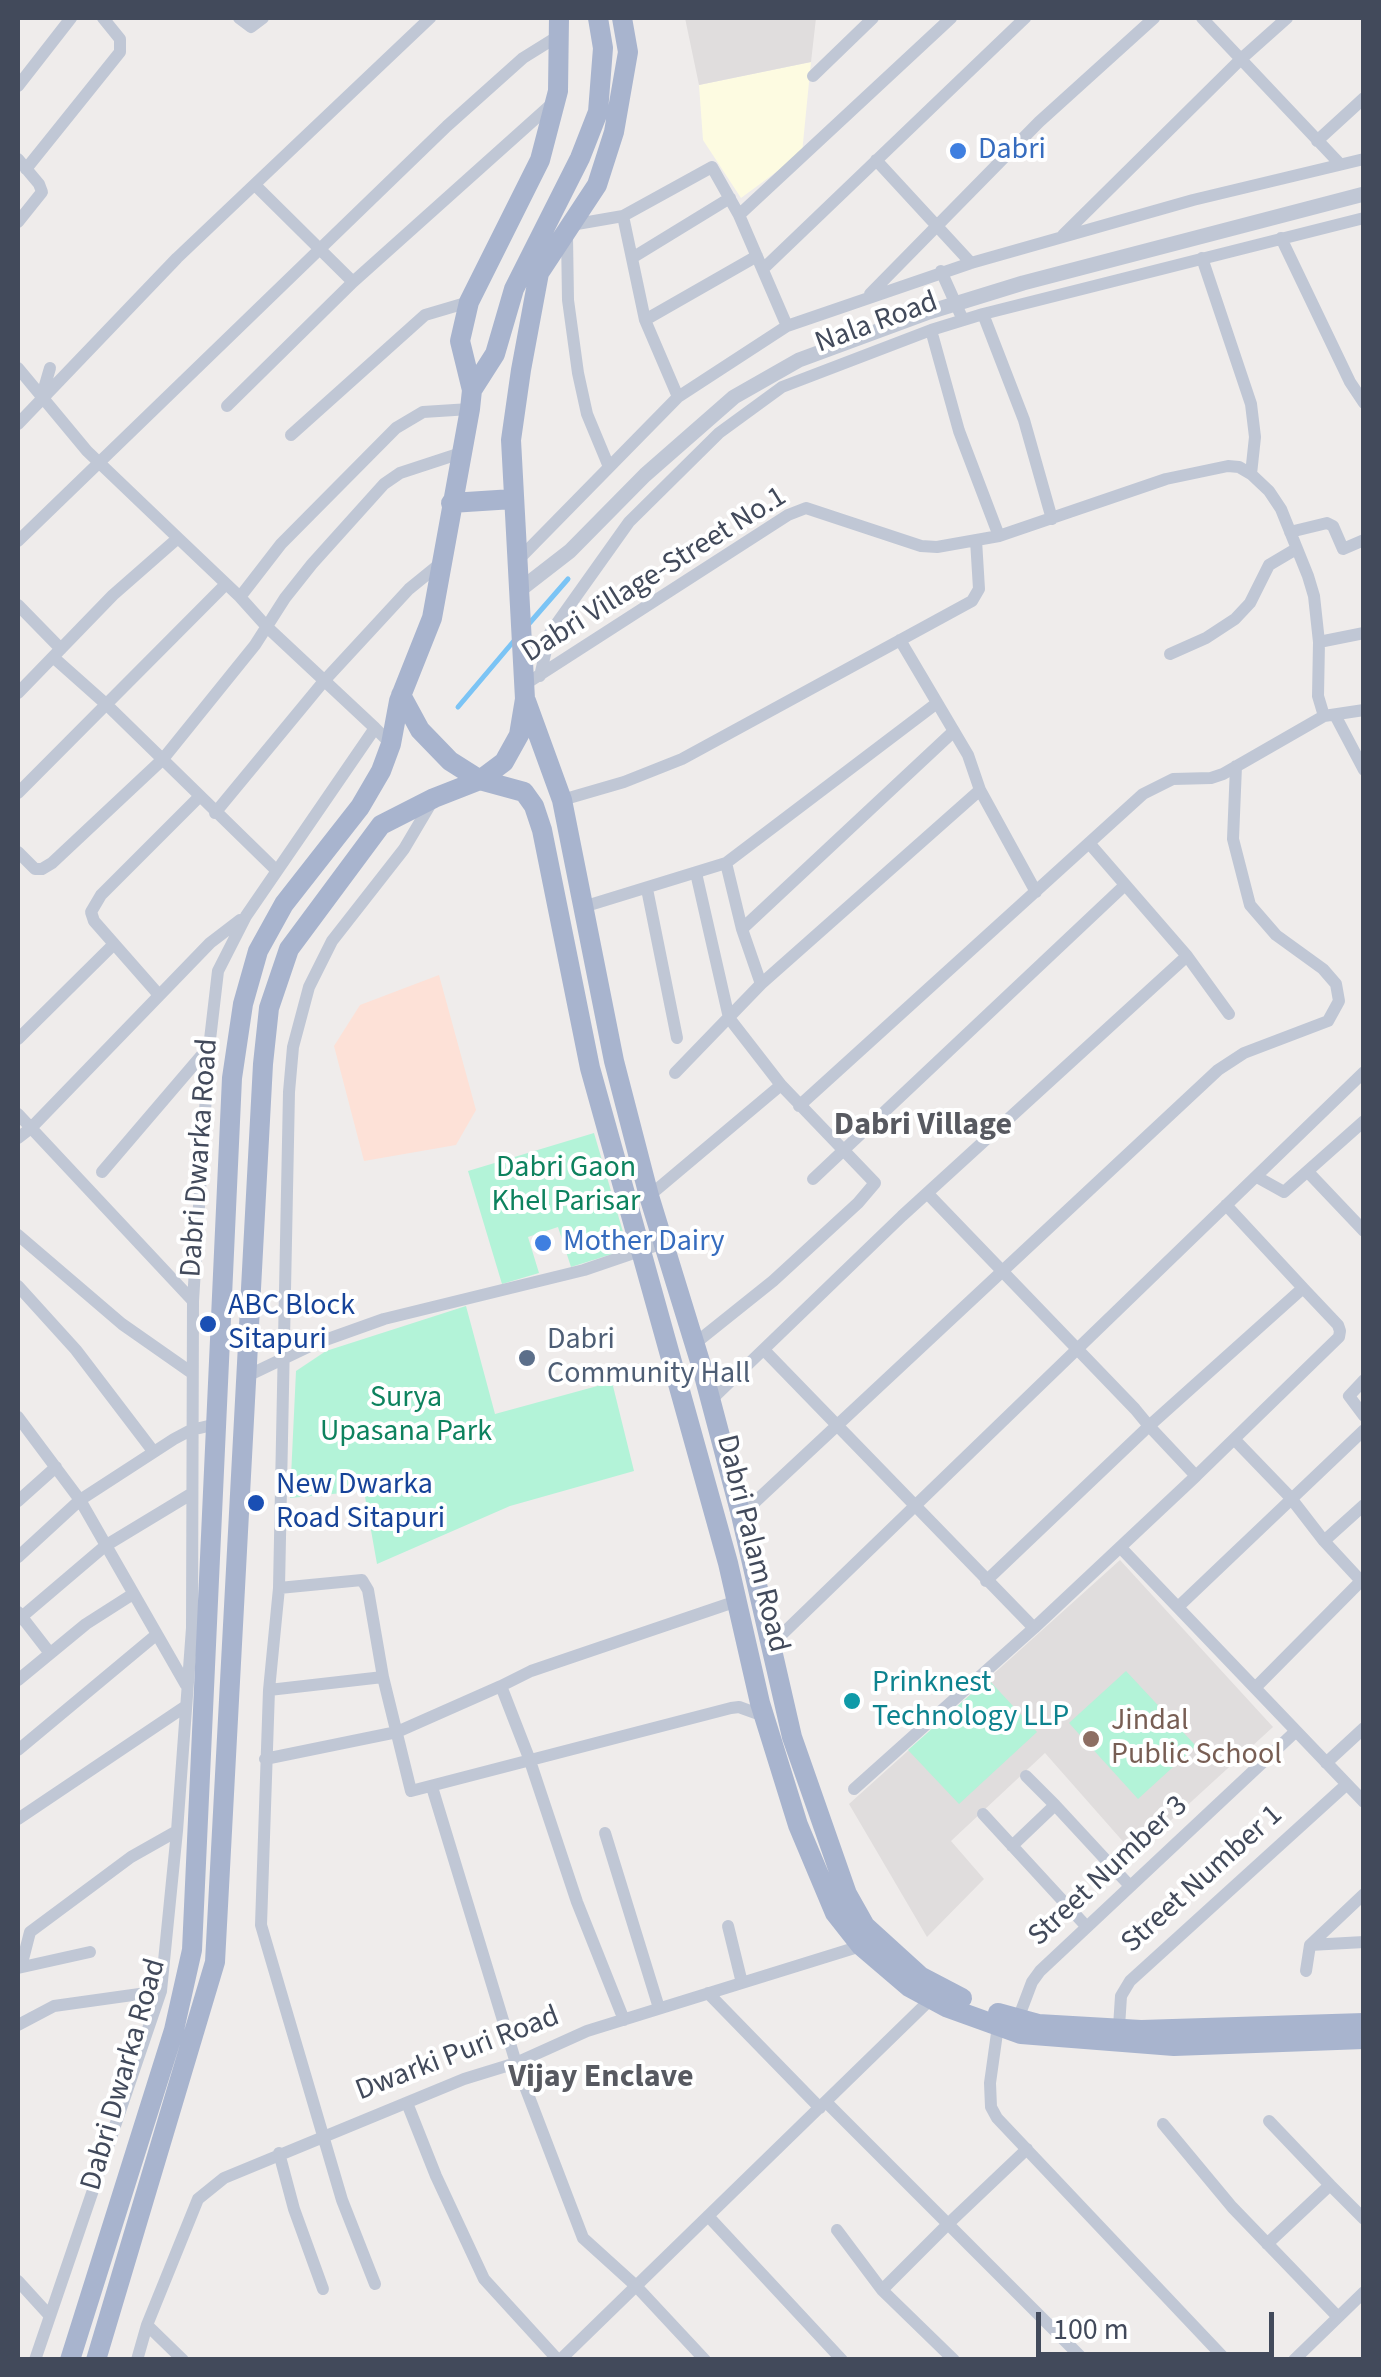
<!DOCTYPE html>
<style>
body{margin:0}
#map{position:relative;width:1381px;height:2377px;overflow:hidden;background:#efeceb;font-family:"Source Sans 3",sans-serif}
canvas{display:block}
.frame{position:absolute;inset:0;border:20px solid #424a5b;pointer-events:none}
.scale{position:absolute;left:1036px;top:2312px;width:238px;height:45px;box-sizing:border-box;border:5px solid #424a5b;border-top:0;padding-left:12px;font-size:30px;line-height:35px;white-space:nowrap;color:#424a5b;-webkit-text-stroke:8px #fff;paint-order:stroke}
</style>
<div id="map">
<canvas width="1381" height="2377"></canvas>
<div class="frame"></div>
<div class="scale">100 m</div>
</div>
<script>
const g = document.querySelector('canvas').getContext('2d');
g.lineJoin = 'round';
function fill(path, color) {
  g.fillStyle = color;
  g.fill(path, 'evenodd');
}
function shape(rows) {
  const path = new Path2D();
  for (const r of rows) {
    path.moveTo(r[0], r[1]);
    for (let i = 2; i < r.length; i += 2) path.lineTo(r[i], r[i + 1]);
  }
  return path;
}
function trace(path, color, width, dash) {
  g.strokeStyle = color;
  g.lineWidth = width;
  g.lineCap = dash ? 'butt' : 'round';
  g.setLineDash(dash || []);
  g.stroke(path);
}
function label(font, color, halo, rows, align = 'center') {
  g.font = font + ' "Source Sans 3",sans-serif';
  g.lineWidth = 8;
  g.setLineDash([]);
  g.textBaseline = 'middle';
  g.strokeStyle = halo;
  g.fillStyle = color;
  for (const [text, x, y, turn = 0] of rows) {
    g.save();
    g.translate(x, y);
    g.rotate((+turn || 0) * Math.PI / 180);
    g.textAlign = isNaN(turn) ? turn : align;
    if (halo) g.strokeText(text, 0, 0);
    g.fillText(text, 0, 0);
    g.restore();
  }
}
const commercial = shape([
 [811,62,802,153,741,198,703,140,699,85]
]);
const education = shape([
 [685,18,816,18,811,62,699,85],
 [1120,1560,1273,1727,1134,1854,1045,1753,951,1841,984,1879,927,1937,849,1804]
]);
const medical = shape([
 [439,975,476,1110,456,1145,364,1161,334,1046,360,1005]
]);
const green = shape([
 [594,1133,628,1249,571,1267,558,1227,528,1237,539,1273,502,1284,468,1171],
 [466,1306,495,1414,612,1382,634,1471,510,1506,377,1564,364,1491,290,1498,296,1371,326,1351],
 [1126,1671,1196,1746,1138,1799,1069,1723],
 [988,1679,1037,1732,959,1804,908,1750]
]);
const stream = shape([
 [527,626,568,579],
 [458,707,513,642]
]);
const minor = shape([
 [239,18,251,27,263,18],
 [1202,18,1340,164],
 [813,76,873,18],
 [18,86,71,18],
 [1317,141,1364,98],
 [18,159,39,184,42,192,18,222],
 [876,160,971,263],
 [26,169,120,52,120,39,103,18],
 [256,186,353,282],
 [623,216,645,320,678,397],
 [571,225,623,216,712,167,739,215],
 [1063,235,1241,59,1287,18],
 [567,236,568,300,578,373,587,414,609,467],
 [1281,238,1350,382,1364,403],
 [632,258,730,198],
 [1202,258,1251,404,1255,437,1251,474],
 [763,269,1025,18],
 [941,271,963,320],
 [870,294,1039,122,1154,18],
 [983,314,1024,420,1052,519],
 [645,320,757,256],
 [787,326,739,215,951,18],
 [931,330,959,431,999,536],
 [18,368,87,451,178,538],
 [43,392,50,368],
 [227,406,353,282,554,102],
 [18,424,177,258,430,18],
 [291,435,425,315,469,302],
 [1290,532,1327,523,1333,526,1343,549,1364,540],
 [18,541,447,126,523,58,560,35],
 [520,558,678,397,787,326,971,263,1193,200,1364,159],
 [240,597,281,544,396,428,423,412,470,409],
 [18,605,61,649],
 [900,640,968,755,980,790,1036,892],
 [1319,642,1364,633],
 [1170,654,1206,638,1235,619,1250,603,1269,565,1296,549],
 [53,657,107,705,277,871],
 [540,676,550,633,629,522,719,433,782,387,931,330,983,314,1364,218],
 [524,685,788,515,806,508,921,546,937,547,999,536,1166,479,1228,466,1239,467,1251,474,1269,491,1281,509,1308,576,1314,596,1319,642,1318,696,1324,716],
 [18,693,113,595,178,538,240,597,267,627,375,728],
 [1335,715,1364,770],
 [18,793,226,584],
 [433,800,404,849,332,941,309,987,293,1047,289,1092,279,1588,269,1690,383,1677,411,1791,731,1708,739,1707,764,1716],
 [562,800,624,782,682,759,972,601,979,589,976,540],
 [215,813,324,681,409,589,441,563],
 [1089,843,1187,956,1229,1014],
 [18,852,35,869,42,869,52,863,163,759,255,645,285,598,312,564,384,484,400,473,461,453],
 [726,863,742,929,761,984],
 [647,889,677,1038],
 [583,907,726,863,937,703],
 [742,929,954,731],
 [159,995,94,921,91,912,101,895,199,797],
 [18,1039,114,944],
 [675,1073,761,984,980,790],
 [799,1106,1143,794,1173,779,1211,778,1223,774,1324,716,1364,710],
 [18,1114,193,1301],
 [18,1138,31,1128,210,943,240,920],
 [102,1172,208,1048],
 [1308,1172,1364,1231],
 [1257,1177,1284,1192,1364,1121],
 [813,1179,1125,885],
 [928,1194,1135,1409,1149,1426,1196,1476,1339,1337,1340,1331,1338,1325,1303,1288,1149,1426,986,1581],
 [649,1196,781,1085],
 [1226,1205,1303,1288],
 [18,1235,122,1324,192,1373],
 [18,1286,76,1350,153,1451],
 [693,1345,773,1281,858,1203,875,1183,781,1085,729,1018,696,873],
 [764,1350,1034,1628],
 [247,1376,314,1344,384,1319,584,1270,663,1243],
 [1364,1380,1349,1396,1364,1416],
 [710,1401,902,1216,1187,956],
 [18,1417,80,1500,186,1685],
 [1235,1440,1290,1497,1324,1541,1361,1581,1364,1579],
 [18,1501,56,1467],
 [741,1515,1218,1070,1244,1053,1328,1021,1339,1001,1336,984,1323,969,1276,935,1250,905,1233,839,1236,766],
 [1324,1541,1364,1505],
 [1121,1548,1255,1688],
 [18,1557,80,1500,174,1439,191,1430,217,1424],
 [1364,1583,1361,1581,1255,1688,1364,1802],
 [279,1588,362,1580,368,1590,383,1677],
 [1178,1607,1364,1430],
 [18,1612,49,1652],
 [18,1620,105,1546,191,1494],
 [772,1644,1364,1072],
 [18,1680,86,1624,133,1594],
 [269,1690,261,1925,342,2200,375,2284],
 [18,1750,156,1635],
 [265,1759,397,1732,501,1686],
 [1326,1763,1364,1728],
 [432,1787,516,2063,583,2238,636,2286,705,2360],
 [854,1789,1034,1628,1196,1476],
 [1055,1805,1130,1886],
 [983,1814,1086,1926],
 [18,1819,186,1706],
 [605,1833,659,2008],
 [1012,1846,1055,1805,1026,1776],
 [728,1926,742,1983],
 [1310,1945,1364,1942],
 [21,1967,30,1932,131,1857,177,1831],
 [18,1968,90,1952],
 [1306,1971,1310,1945,1364,1894],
 [708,1993,820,2108],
 [1018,2019,1032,1982,1040,1971,1295,1732],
 [624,2020,577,1902,529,1758,501,1686,531,1671,737,1601],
 [1002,2022,998,2026,990,2083,991,2107,997,2118,1226,2360],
 [18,2025,54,2006,161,1991],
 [1119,2027,1121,1996,1130,1981,1347,1784],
 [826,2102,948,2224,882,2290],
 [407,2103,436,2176,484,2279,558,2360],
 [1269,2121,1330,2185],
 [1163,2124,1232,2207,1338,2317],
 [1027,2149,948,2224,1084,2360],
 [279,2153,294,2209,323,2289],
 [708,2216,842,2360],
 [837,2230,882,2290,954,2360],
 [1267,2244,1330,2185,1364,2219],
 [18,2281,49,2315],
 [147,2325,183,2360],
 [35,2360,161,1991,177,1831,192,1628,193,1301,209,1048,218,971,246,916,375,728,391,744],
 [137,2360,147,2325,198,2199,224,2178,464,2079,516,2063,587,2031,861,1946],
 [560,2360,931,1999],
 [1294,2360,1364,2292]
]);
const tertiary = shape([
 [521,589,570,551,645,475,734,397,799,360,929,312,1023,283,1364,194]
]);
const primary = shape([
 [472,390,495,354,514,289,580,158,598,112,603,48,598,18],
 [451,503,513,499],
 [401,695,420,730,450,761,480,780,524,792,534,806,542,830,590,1068,728,1563,760,1703,798,1825,835,1913,861,1946,909,1987,946,2007,1021,2034,1174,2046,1364,2039],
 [526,701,562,800,614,1061,649,1196,702,1368,741,1515,792,1737,847,1894,865,1926,920,1976,962,1998],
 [998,2013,1038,2024,1141,2030,1364,2023],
 [70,2360,174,2030,192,1950,232,1078,243,1004,258,951,284,904,360,807,381,771,391,744,399,701,432,618,470,409,472,390,460,341,469,302,540,160,558,91,559,18],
 [96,2360,215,1962,263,1064,269,1008,289,949,381,825,434,798,480,780,504,762,519,735,525,699,511,440,521,370,539,273,597,185,614,132,628,52,622,18]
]);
const markers = [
 [958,151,10,"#3f7fe0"],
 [543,1243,10,"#3f7fe0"],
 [208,1324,10,"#1a4fb4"],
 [527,1358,10,"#5c6f8a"],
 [256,1503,10,"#1a4fb4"],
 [852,1701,10,"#0f9aa8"],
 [1091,1739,10,"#8d6e63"]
];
const shopNames = [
 ["Dabri",978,151],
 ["Mother Dairy",563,1243]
];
const streetNames = [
 ["Nala Road",877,324,-20],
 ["Dabri Village-Street No.1",655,576,-32],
 ["Dabri Dwarka Road",201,1158,-86],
 ["Dabri Palam Road",751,1544,76],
 ["Street Number 3",1109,1872,-43],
 ["Street Number 1",1203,1880,-42],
 ["Dwarki Puri Road",458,2055,-21],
 ["Dabri Dwarka Road",125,2075,-74]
];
const parkNames = [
 ["Dabri Gaon",566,1169],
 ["Khel Parisar",566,1203],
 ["Surya",406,1399],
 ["Upasana Park",406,1433]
];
const transitNames = [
 ["ABC Block",228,1307],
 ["Sitapuri",228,1341],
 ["New Dwarka",276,1486],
 ["Road Sitapuri",276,1520]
];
const serviceNames = [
 ["Dabri",547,1341],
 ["Community Hall",547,1375]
];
const cultureNames = [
 ["Prinknest",872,1684],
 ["Technology LLP",872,1718]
];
const educationNames = [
 ["Jindal",1111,1722],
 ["Public School",1111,1756]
];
const neighbourhoodNames = [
 ["Dabri Village",923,1127],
 ["Vijay Enclave",601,2079]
];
fill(commercial, '#fdfbe1');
fill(education, '#e0dddd');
fill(medical, '#fde1d7');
fill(green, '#b3f3d8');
trace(stream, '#7bc4f5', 5);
trace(minor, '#c0c7d5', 12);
trace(tertiary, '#c0c7d5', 15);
trace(primary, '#a8b4ce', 20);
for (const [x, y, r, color] of markers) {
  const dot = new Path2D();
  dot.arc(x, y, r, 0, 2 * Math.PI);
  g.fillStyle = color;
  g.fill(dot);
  trace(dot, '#fff', 4);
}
label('30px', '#366cbe', '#fff', shopNames, 'left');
label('30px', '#424a5b', '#fff', streetNames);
label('30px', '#0d825e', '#fff', parkNames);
label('30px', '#164399', '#fff', transitNames, 'left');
label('30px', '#4e5e75', '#fff', serviceNames, 'left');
label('30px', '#0d838f', '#fff', cultureNames, 'left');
label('30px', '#785e54', '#fff', educationNames, 'left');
label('bold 32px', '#585a61', '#fff', neighbourhoodNames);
</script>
